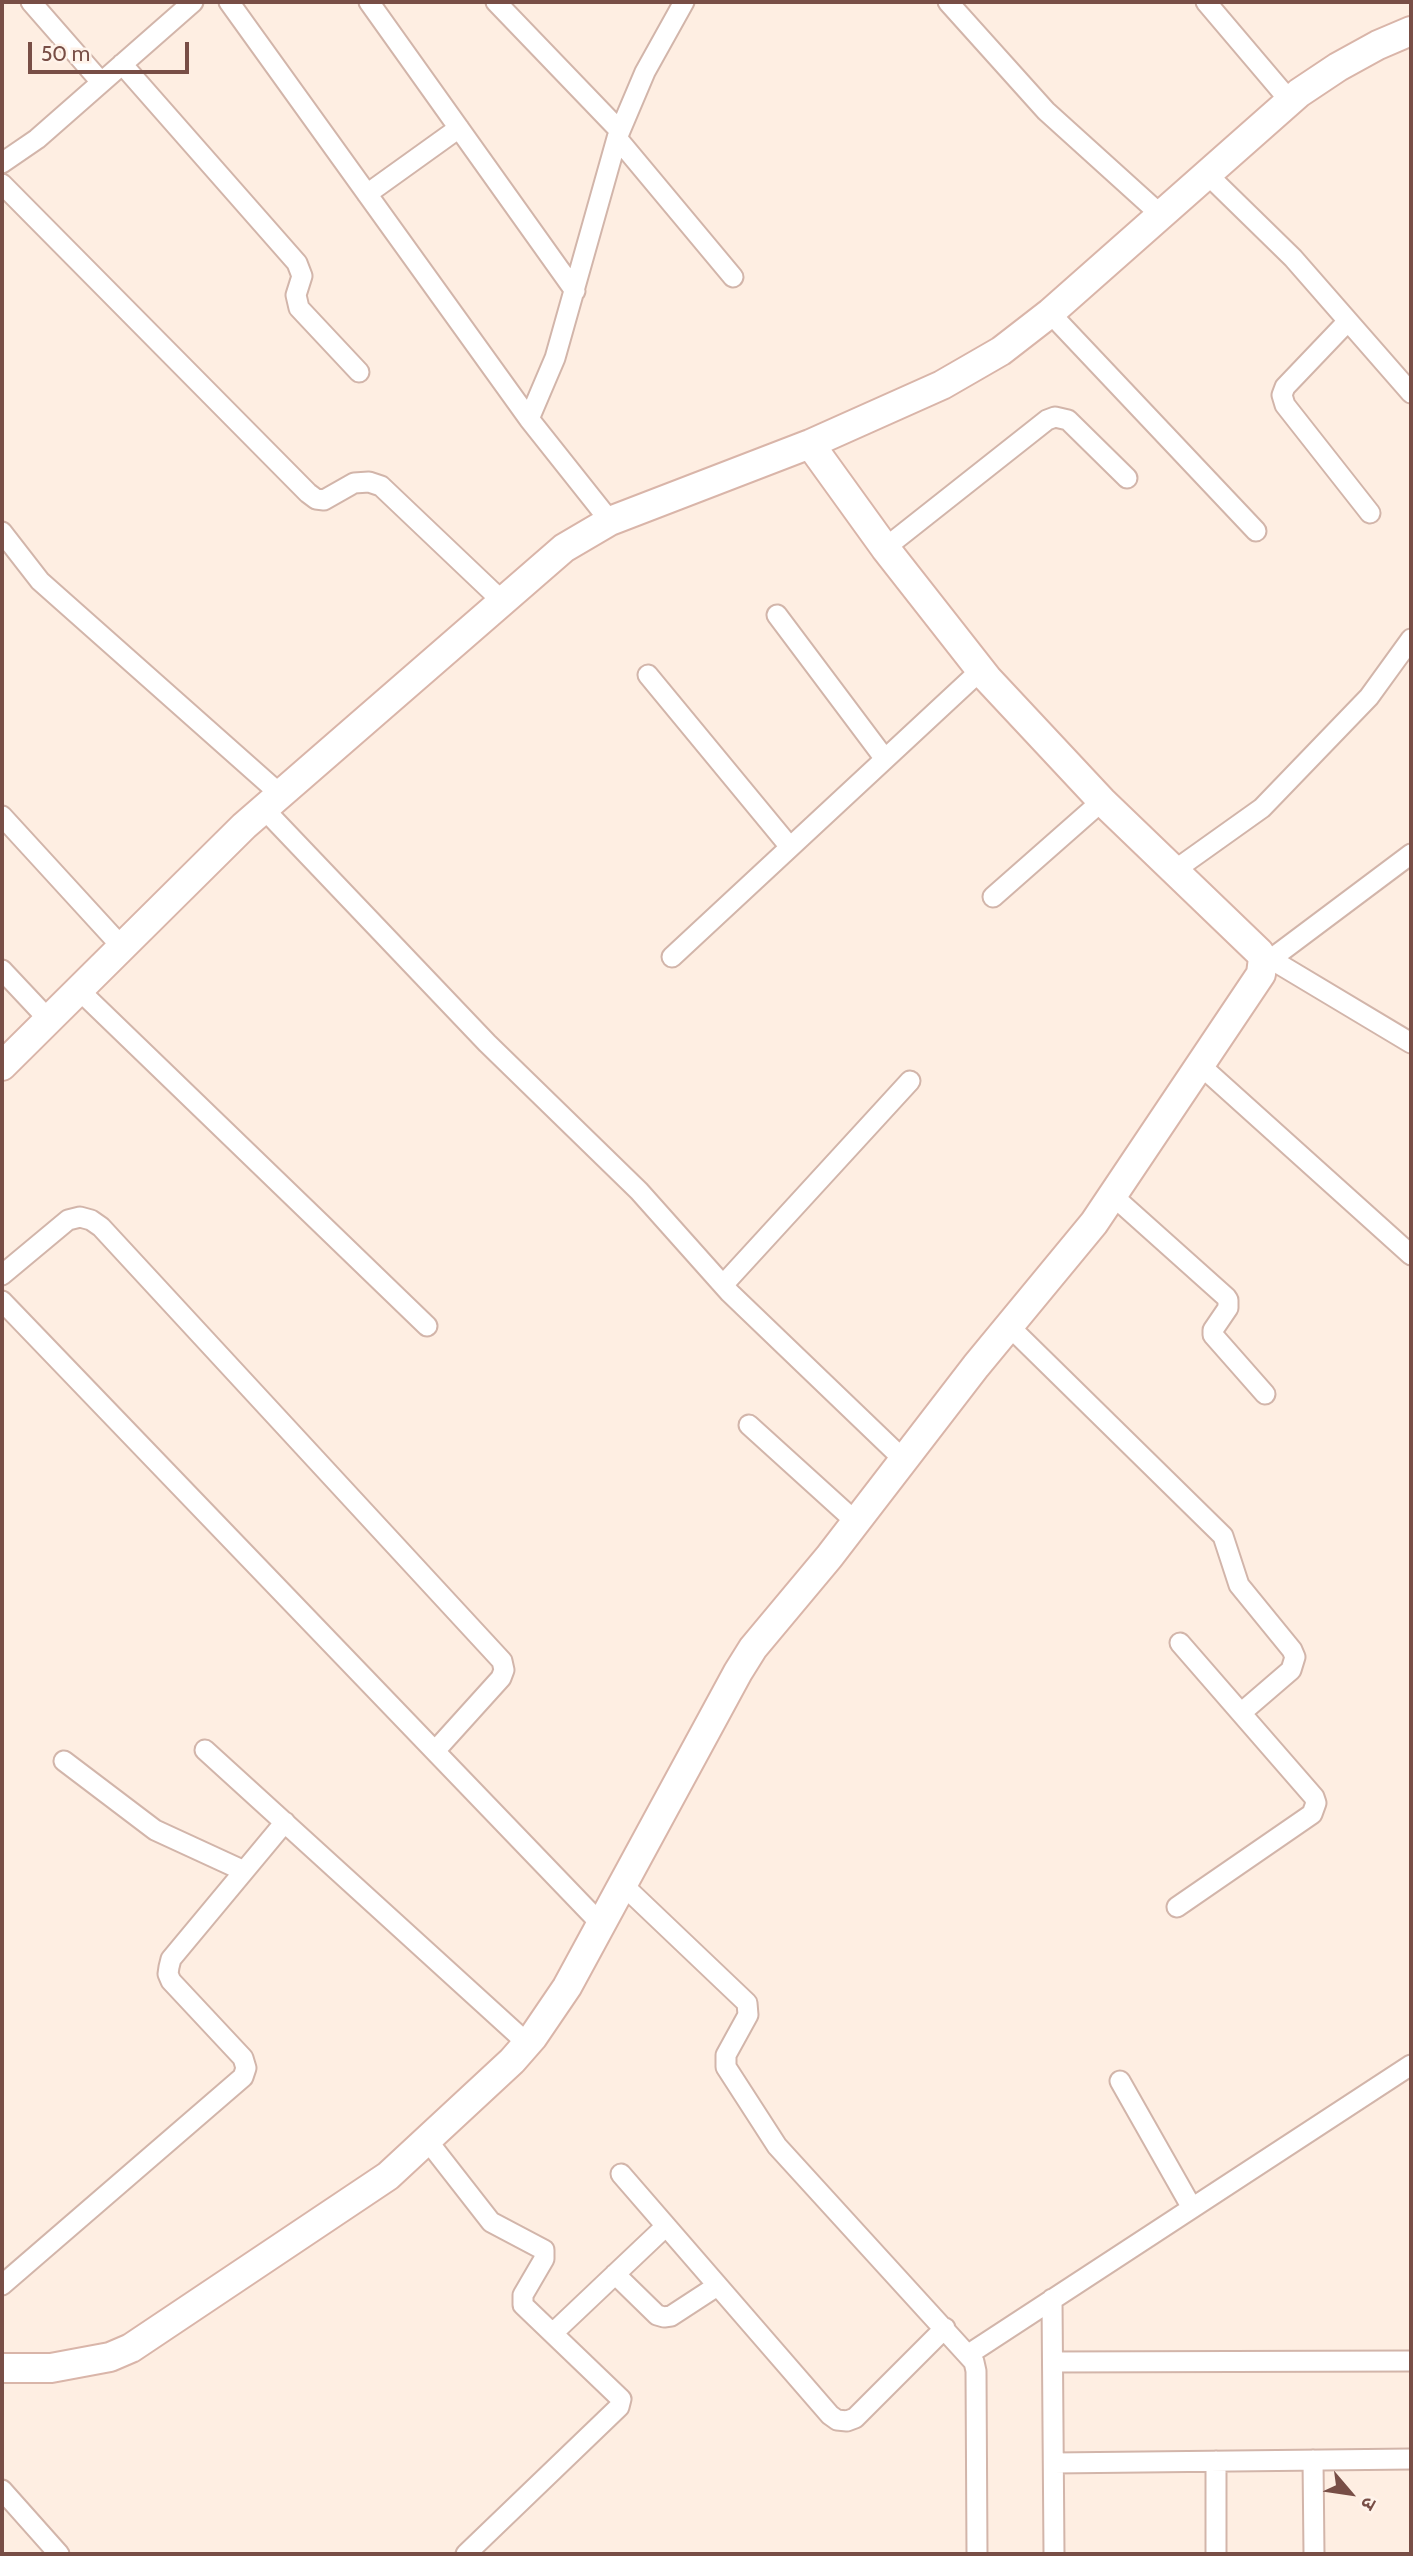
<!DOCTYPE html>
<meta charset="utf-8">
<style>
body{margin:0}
#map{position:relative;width:1413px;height:2556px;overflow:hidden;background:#feeee2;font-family:Cabin,"Noto Sans Devanagari",sans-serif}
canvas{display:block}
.frame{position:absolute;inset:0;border:4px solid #784e46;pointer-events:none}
.north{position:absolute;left:1315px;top:2458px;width:70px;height:70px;-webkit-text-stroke:5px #fff3ea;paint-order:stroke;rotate:119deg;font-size:19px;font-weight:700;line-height:28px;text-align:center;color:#784e46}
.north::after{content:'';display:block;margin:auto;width:24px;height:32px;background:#784e46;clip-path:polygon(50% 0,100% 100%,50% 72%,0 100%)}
.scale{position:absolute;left:28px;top:42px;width:161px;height:32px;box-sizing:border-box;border:4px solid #784e46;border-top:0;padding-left:9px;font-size:21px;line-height:24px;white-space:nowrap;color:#784e46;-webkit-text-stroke:5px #fff3ea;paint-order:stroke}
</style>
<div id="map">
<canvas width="1413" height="2556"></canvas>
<div class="frame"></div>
<div class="north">उ</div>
<div class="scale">50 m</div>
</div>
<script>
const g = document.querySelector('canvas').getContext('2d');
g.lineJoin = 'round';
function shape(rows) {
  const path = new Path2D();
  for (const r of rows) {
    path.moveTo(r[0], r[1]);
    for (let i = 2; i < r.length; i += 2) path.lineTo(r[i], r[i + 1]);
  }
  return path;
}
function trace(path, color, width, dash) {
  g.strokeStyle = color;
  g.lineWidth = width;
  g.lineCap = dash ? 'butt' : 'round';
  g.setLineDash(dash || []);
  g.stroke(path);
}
const street = shape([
 [31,2,101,82],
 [229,2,529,419,610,521],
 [369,2,575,291],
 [496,2,620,131],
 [948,2,1046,111,1161,215],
 [1206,2,1290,101],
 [122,64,297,263,302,276,296,295,299,308,359,372],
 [617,138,733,277],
 [2,163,37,139,193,2],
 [1207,174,1293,258,1411,393],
 [2,184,308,493,316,499,324,500,354,483,369,482,381,486,502,601],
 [367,194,459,128],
 [1050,313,1256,531],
 [1348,321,1285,387,1282,395,1285,405,1370,513],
 [529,419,555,358,617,138,645,72,684,2],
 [2,532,40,581,280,794],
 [885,548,1047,420,1055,417,1068,420,1127,478],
 [777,615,885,759],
 [648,675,790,847],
 [264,809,487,1043,639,1191,730,1293,904,1460],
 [2,816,122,947],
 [1175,870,1262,808,1369,697,1411,639],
 [993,897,1102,801],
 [1259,952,1411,1043],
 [672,957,981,670],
 [1271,959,1411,854],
 [2,970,49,1020],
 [79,990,427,1326],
 [1200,1065,1411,1255],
 [1112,1195,1226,1297,1228,1300,1228,1308,1213,1330,1213,1335,1265,1394],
 [2,1275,68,1220,80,1217,91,1220,101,1227,502,1661,504,1670,501,1678,435,1751],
 [723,1285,910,1081],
 [2,1301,601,1924],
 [1009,1326,1223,1536,1239,1585,1292,1650,1295,1657,1291,1670,1241,1713],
 [749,1425,856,1522],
 [205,1750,528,2044],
 [64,1761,155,1830,244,1871],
 [623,1885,747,2003,748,2015,726,2055,726,2067,777,2146,974,2362,976,2371,977,2554],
 [1177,1907,1312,1814,1316,1803,1314,1797,1180,1643],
 [1120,2081,1192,2208],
 [427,2140,491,2222,544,2250,544,2259,523,2295,523,2305,621,2399,619,2407,466,2554],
 [621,2174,830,2415,837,2420,847,2421,855,2418,945,2328],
 [615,2274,657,2315,664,2317,671,2316,717,2286],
 [2,2285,243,2077,246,2068,243,2058,171,1981,168,1974,169,1967,171,1959,285,1822],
 [1052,2299,1054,2554],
 [553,2333,666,2226],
 [969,2354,1411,2065],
 [1053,2362,1411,2361],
 [1313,2460,1314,2554],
 [1216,2461,1216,2554],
 [1054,2463,1411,2459],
 [2,2490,59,2554]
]);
const secondary = shape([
 [2,1066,244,826,564,548,610,521,810,444,942,385,1001,351,1050,313,1299,93,1338,67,1378,45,1411,31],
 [2,2368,51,2368,110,2357,131,2348,388,2176,512,2061,533,2037,567,1987,738,1672,753,1648,829,1557,976,1366,1094,1223,1261,974,1263,958,1259,952,1102,801,987,678,885,548,810,444]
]);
trace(street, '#d2b5aa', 23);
trace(secondary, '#d9b5a9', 32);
trace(street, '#fff', 19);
trace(secondary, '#fff', 28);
</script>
